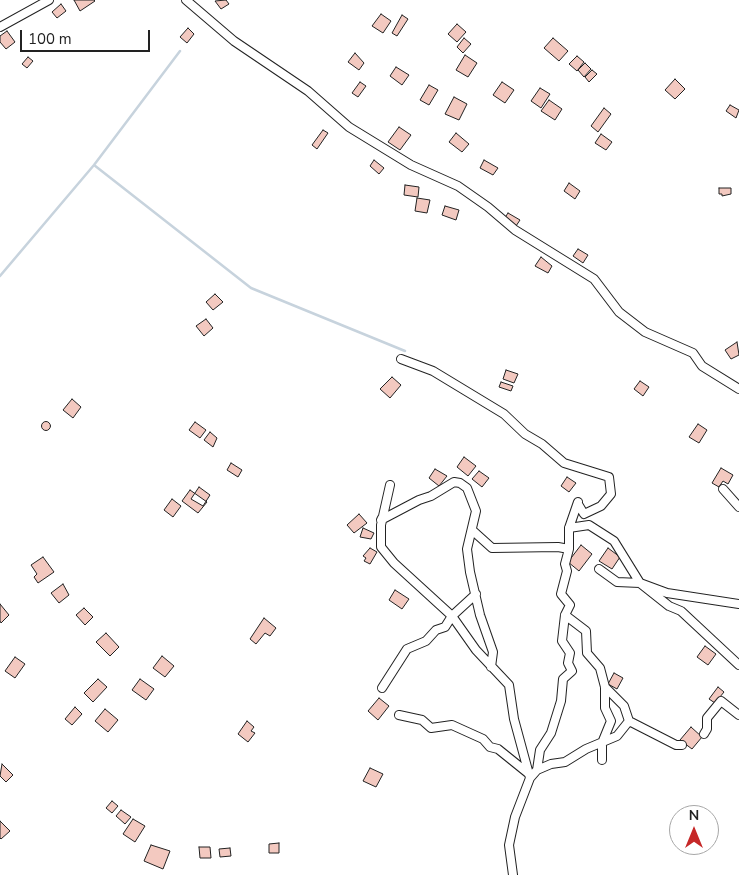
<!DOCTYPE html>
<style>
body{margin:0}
#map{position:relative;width:739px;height:875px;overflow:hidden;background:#fff;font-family:"Nunito Sans",sans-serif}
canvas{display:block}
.north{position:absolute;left:669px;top:805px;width:50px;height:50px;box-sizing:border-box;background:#fff;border:1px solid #a7a7a7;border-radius:50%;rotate:0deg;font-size:14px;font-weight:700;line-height:20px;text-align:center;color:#222}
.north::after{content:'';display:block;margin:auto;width:18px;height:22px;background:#c62828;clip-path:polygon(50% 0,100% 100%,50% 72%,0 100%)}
.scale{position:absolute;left:20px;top:30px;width:130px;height:22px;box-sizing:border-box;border:2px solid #222;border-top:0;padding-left:6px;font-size:15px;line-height:18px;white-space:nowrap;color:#222;-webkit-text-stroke:4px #fff;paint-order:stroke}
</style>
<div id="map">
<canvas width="739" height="875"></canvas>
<div class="north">N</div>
<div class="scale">100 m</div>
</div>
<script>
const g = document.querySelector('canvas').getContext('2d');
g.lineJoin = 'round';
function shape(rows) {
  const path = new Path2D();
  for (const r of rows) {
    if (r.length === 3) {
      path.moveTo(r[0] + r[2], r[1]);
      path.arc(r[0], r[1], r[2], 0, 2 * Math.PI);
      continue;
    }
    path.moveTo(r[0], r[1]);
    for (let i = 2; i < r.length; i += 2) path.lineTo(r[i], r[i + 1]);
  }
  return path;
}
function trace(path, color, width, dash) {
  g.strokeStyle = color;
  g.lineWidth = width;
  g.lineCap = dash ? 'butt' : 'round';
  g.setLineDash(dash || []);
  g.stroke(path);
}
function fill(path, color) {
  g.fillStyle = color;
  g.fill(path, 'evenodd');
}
const stream = shape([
 [94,165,251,288,405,351],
 [0,276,94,165,180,51]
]);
const building = shape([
 [74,0,94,0,95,1,80,11,74,0],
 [226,0,229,4,221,9,215,1,226,0],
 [61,4,66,11,57,18,52,12,61,4],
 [381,14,391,21,383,33,372,26,381,14],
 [402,15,408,19,397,36,392,33,402,15],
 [457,24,466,32,457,42,448,34,457,24],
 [188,28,194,34,187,43,180,37,188,28],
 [7,31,15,42,6,49,0,42,0,36,7,31],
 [464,38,471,44,463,53,457,47,464,38],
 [553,38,568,51,559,61,544,48,553,38],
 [355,53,364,63,359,70,348,62,355,53],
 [465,55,477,63,468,77,456,70,465,55],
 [577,56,584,62,577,71,569,64,577,56],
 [28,57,33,61,27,68,22,64,28,57],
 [585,63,591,69,584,77,578,70,585,63],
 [396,67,409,75,402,85,390,76,396,67],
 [592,70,597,74,589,82,585,77,592,70],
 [675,79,685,89,675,99,665,90,675,79],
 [360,82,366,86,358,97,352,93,360,82],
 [502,82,514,90,505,103,493,95,502,82],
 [429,85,438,90,429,105,420,100,429,85],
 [540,88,550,94,541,108,531,101,540,88],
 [454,97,467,104,459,120,445,114,454,97],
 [549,100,562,109,555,120,541,111,549,100],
 [730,105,739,110,736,118,726,111,730,105],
 [604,108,611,114,598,132,591,126,604,108],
 [399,127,411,135,400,150,388,142,399,127],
 [323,130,328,133,317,149,312,145,323,130],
 [456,133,469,144,462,152,449,142,456,133],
 [601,134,612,142,606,150,595,143,601,134],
 [374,160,384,168,379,174,370,166,374,160],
 [484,160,498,168,493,175,480,168,484,160],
 [569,183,580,191,575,199,564,191,569,183],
 [405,185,419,187,418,197,404,195,405,185],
 [719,188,731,188,731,194,722,196,722,194,719,194,719,188],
 [417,198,430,200,427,213,415,211,417,198],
 [445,206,459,210,456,220,442,215,445,206],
 [508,213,520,220,516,226,504,219,508,213],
 [578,249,588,255,583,263,573,256,578,249],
 [541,257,552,266,548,273,535,266,541,257],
 [215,294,223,302,213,310,206,302,215,294],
 [206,319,213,328,204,336,196,326,206,319],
 [737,342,739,355,731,359,725,350,737,342],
 [506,370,518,374,514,383,503,379,506,370],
 [392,377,401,385,390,398,380,389,392,377],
 [640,381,649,387,643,396,634,389,640,381],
 [501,382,513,386,511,391,499,387,501,382],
 [72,399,81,407,73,418,63,410,72,399],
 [46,426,4.5],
 [195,422,206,430,200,438,189,430,195,422],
 [698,424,707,430,699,443,689,437,698,424],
 [210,432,217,438,213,447,204,440,210,432],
 [464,457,476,466,468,476,457,467,464,457],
 [231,463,242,470,238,477,227,470,231,463],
 [721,468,733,475,728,484,723,481,719,487,712,483,721,468],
 [435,469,447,476,439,486,429,478,435,469],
 [479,471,489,478,482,487,472,479,479,471],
 [567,477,576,483,569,492,561,486,567,477],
 [199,487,210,495,203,506,191,499,199,487],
 [190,490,207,502,198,513,182,501,190,490],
 [172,499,181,506,173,517,164,510,172,499],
 [359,514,367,523,354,533,347,525,359,514],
 [363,528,374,533,371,539,360,537,363,528],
 [581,545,592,554,579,571,568,562,581,545],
 [370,548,377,552,370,564,364,561,366,558,363,556,370,548],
 [608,548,620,557,612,569,599,561,608,548],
 [43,557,54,572,38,583,34,577,37,574,31,565,43,557],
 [63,584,69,595,59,603,51,593,63,584],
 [395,590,409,599,402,609,389,600,395,590],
 [0,604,9,615,1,623,0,621,0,604],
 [84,608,93,617,85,625,76,615,84,608],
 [264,618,276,628,270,636,265,633,256,644,250,639,264,618],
 [106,633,119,647,110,656,96,642,106,633],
 [705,646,716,654,708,665,697,657,705,646],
 [162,656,174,666,165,677,153,668,162,656],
 [15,657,25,664,15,678,5,671,15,657],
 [614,673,623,678,617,689,608,684,614,673],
 [98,679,107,687,93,702,84,693,98,679],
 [140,679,154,689,146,700,132,690,140,679],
 [718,687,724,692,715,703,709,699,718,687],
 [379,698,389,706,378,720,368,711,379,698],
 [75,707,82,714,72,725,65,719,75,707],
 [105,709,118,720,108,732,95,721,105,709],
 [247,721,254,727,251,731,255,733,248,742,238,734,247,721],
 [691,727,702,737,692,749,680,740,691,727],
 [2,764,13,775,6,782,0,776,2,764],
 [370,768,383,774,376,787,363,781,370,768],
 [112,801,118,806,112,813,106,808,112,801],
 [121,810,131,817,125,824,116,816,121,810],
 [133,819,145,826,135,842,123,834,133,819],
 [0,821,10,831,1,839,0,838,0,821],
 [279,843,279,853,269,853,269,844,279,843],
 [151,845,170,851,163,869,144,861,151,845],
 [199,847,210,847,211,858,200,858,199,847],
 [230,848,231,856,220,857,219,849,230,848]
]);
const street = shape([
 [186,0,234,41,308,91,349,127,411,165,458,186,488,207,515,230,594,279,619,312,645,332,693,353,702,366,739,389],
 [0,27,49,0],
 [401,359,433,371,504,414,525,434,542,444,564,463,609,477,611,494,601,506,584,514,578,504],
 [390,485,381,525,381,547,394,563,452,616,476,650,509,685,514,719,530,778,515,817,509,845,513,875],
 [723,489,739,507],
 [382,518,381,520,419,500,431,496,454,482,460,483,467,488,476,511,467,549,470,572,480,615,493,652,491,667],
 [569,528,589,525,614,541,640,583,667,593,739,604],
 [472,530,492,548,558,547,569,549],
 [599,569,617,582,640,583,669,606,681,611,739,665],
 [565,615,586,631,587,653,600,668,605,687,605,708,611,721,602,743,602,760],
 [605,687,624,706,629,721],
 [382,688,407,649,426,641,436,630,445,627,452,616,476,594],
 [399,715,422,720,431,728,452,725,483,739,490,747,498,749,529,774],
 [704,734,707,729,707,718,721,701,739,715],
 [537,770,551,764,565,762,586,749,617,736,629,721,676,745,682,745],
 [530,778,537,770,540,750,551,733,561,701,563,679,572,671,568,663,570,653,562,641,565,615,570,605,561,594,567,571,565,564,569,549,569,528,578,502]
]);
trace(stream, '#c7d3dd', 2.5);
fill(building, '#f3c9c0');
trace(building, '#222', 1);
trace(street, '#222', 10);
trace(street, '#fff', 8);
</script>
